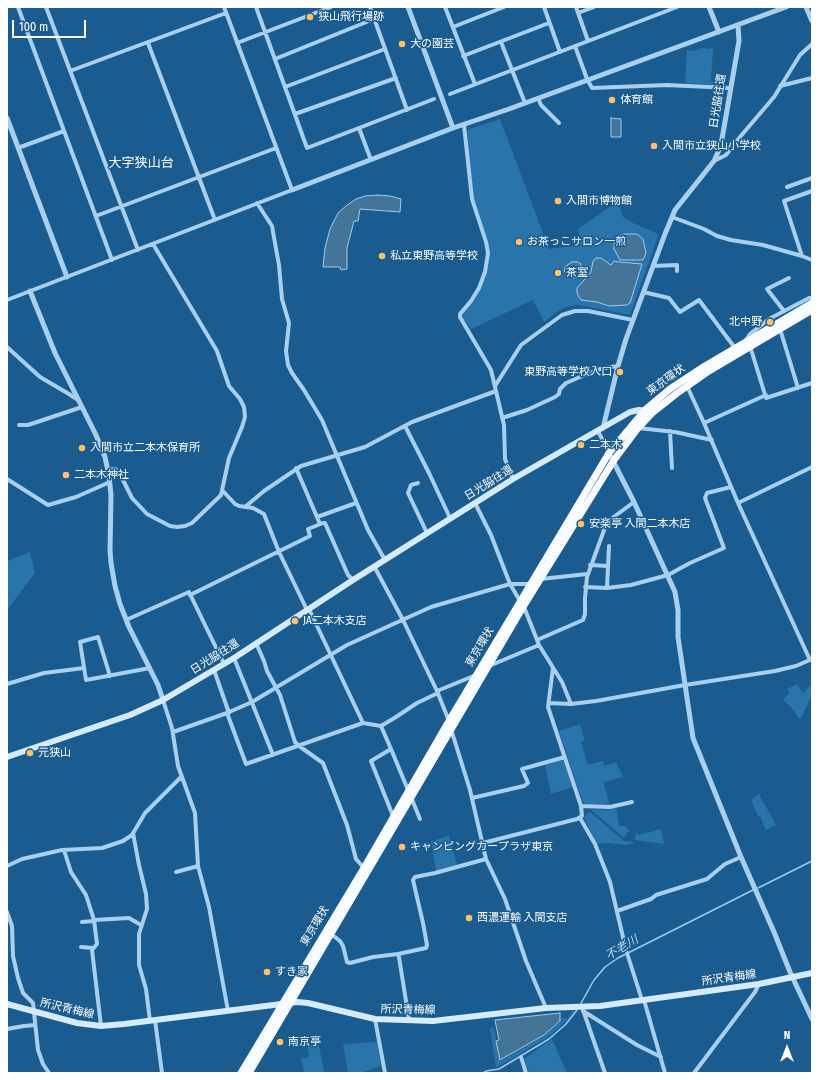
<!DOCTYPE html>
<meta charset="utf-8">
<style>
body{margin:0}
#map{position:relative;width:819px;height:1080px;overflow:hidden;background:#1a5b90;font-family:"Fira Sans Condensed",sans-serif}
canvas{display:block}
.frame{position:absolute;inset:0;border:8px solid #fff;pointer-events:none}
.north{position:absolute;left:767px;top:1028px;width:40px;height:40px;-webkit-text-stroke:3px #1a5b90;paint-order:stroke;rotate:0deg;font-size:11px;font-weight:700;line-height:16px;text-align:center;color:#fff}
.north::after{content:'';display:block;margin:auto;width:14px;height:18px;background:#fff;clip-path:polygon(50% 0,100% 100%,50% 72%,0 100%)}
.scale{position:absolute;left:12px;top:20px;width:74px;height:18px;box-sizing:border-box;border:2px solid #fff;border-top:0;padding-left:5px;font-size:12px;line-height:14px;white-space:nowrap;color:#fff;-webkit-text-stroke:3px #1a5b90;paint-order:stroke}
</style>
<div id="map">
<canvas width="819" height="1080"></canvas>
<div class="frame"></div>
<div class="north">N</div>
<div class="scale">100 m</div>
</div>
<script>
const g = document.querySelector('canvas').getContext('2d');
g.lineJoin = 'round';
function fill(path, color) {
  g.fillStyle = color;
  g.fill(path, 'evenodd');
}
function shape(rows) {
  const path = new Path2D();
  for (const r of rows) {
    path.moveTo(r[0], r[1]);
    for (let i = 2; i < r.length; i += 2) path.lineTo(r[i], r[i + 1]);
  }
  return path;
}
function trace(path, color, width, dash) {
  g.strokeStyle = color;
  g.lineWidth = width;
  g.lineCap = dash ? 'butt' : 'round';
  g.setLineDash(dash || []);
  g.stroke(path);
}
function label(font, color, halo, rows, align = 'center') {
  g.font = font + ' "Fira Sans Condensed","Noto Sans JP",sans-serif';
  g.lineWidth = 3;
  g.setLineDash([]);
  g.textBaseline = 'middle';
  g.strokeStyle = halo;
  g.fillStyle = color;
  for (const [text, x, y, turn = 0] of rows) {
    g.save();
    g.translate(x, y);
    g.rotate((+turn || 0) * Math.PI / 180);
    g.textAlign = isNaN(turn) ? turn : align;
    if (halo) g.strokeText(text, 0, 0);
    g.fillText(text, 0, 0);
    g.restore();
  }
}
const green = shape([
 [706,47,706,49,713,48,711,82,719,82,719,85,685,83,687,50,693,51],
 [500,119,549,249,572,246,580,238,578,229,618,201,623,217,633,223,656,233,658,236,630,315,578,305,566,307,557,312,544,322,533,300,471,329,461,314,480,288,489,253,473,199,467,130],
 [30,552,35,573,7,610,7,561],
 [797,684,803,693,810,686,812,685,812,695,800,720,794,711,783,699,790,693,787,689],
 [580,724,584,738,584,741,581,742,588,765,603,761,604,766,616,762,623,777,603,782,610,805,586,804,583,803,559,731],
 [562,760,564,761,573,787,551,794,545,765],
 [759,794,776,825,766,830,760,816,758,816,751,800],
 [616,808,619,826,625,826,630,831,627,833,624,838,590,809,609,810],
 [589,811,624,841,634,842,633,843,627,845,608,843,597,844,584,818],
 [661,829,664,844,635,840,636,833,638,835,642,834],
 [449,836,457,865,436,871,431,841],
 [572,1011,575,1011,566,1021,548,1037,508,1061,496,1067,490,1029,494,1028,500,1060,501,1061,545,1035,560,1022,561,1018,565,1018,567,1019],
 [317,1037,324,1071,322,1073,304,1073,301,1058,308,1058,309,1056,306,1039],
 [552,1039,567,1073,529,1073,524,1059],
 [377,1042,381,1066,360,1073,348,1073,343,1044]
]);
const water = shape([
 [611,118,621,119,621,137,611,137,611,118],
 [378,195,390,196,401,199,400,212,360,209,358,221,354,221,347,248,347,269,341,270,340,267,323,267,325,248,330,229,338,213,347,205,356,199,365,196,378,195],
 [624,234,637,234,643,239,646,253,643,260,620,260,619,258,614,249,614,244,617,237,624,234],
 [596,258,601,258,611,265,614,261,619,262,642,264,630,303,627,305,609,306,597,302,581,300,579,297,577,293,577,288,591,272,593,261,596,258],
 [572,262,578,262,581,264,580,271,584,272,582,277,573,278,564,271,566,266,572,262],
 [560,1013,560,1021,544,1035,500,1060,496,1041,499,1040,495,1020,560,1013]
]);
const stream = shape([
 [758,888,812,861],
 [580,1005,594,980,605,967,618,958,753,890],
 [483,1073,486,1071,499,1069,549,1039,566,1024,577,1010]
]);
const minor = shape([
 [18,7,112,260],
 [46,7,138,250],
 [256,7,307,148,434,99],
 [370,7,407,110],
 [445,7,475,84],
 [544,7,560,52],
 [576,7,588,41],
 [578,13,594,7],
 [453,27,504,7],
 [501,42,525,103],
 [148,43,215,220],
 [237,43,331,7],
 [575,46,587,79,592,88,667,85,730,88],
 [463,56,549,23],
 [275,59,374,19],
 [70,71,226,13],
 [780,86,812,78],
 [285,87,385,49],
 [450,94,677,7],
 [538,98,541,105,559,123],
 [295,114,396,78],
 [464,125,472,199,486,242,488,253,485,272,479,288,471,301,460,314,460,317,491,370,504,425,505,459,513,479],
 [359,128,371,160],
 [18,148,64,131],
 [714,161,726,155,740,137,774,97,800,55,812,44],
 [787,187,812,178],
 [257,203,272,226,273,232,279,265,282,299,289,323,286,351,288,365,292,373,304,390,322,420,368,530,385,560],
 [96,216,276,148],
 [672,217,704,229,717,236,731,240,763,245,802,256,812,260],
 [802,256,784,201,812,191],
 [653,266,677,265,677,271],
 [643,292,669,298,680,312,699,300,735,348],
 [7,300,292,190,224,7],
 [784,311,767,289,789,278],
 [780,329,798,388],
 [746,340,750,334,769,319,809,298,812,298],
 [750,346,766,398,812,383],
 [7,347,40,377,69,394,78,400],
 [495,386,521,345,562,315,575,311,588,311,633,320],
 [687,386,704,423,738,503,810,660],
 [502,418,527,410,555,397,559,394,560,389,566,383,587,374,600,369,618,366],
 [704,423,766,395],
 [19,425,28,425,82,407],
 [405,426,429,473,450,518],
 [638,428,675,432,712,440],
 [598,431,609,453],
 [670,431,672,468],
 [296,468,320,524],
 [108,470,115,469,120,474,132,498,147,514,170,526,177,527,185,526,192,523,221,495,229,458,242,427,245,417,244,407,240,399,229,386,217,351,153,244],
 [7,479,48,505,76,497,110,482],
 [418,483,411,485,408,493,427,533],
 [222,490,235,504,239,506,253,508,264,514,279,552,307,610],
 [475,503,491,535,510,584,520,601],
 [738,503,812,467],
 [245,507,264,491,301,466,365,447,412,422,496,391],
 [317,517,356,503],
 [590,565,608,566],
 [374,566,403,620,437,691,449,721],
 [541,579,587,574],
 [585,587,607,588,631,585,668,575,690,563,724,548,705,498,707,493,731,487],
 [607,588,609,546],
 [190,595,310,536,308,529,323,523,325,523,348,575,353,580],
 [524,607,539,645,562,682,571,704],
 [309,609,363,723],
 [126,620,189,592,224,664],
 [537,640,583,620,585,614,585,598,587,577,607,522,634,502],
 [256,643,264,661,267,671,280,695,295,742,299,746,323,763,347,825,356,859,364,868],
 [234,658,273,755],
 [489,666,539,645],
 [214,670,229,713],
 [110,676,98,637,80,642,86,680,150,668],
 [7,684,44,673,84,668],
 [437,691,476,675],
 [163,700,172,728,178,766,195,813,198,866,209,907,228,1011],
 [549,703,571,704,596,701,685,685,775,671,796,666,812,659],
 [227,713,246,764,363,723,381,726,396,717,417,703,438,693],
 [381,726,391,749,371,761,393,816],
 [451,729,470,790,486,859,505,899,526,961,546,1008],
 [173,732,227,713,252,702,347,645,431,607,510,584,530,584],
 [391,749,408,790],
 [411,797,420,819],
 [472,798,524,786,528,783,522,769,565,757],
 [581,806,610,807,632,802],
 [580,818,595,844,610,882,626,950,642,1000],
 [133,833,139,865,146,894,147,909,139,934,139,965,146,989,150,1021],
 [483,843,577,819,582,816,581,806,548,707,553,668],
 [64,850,71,872,86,895,94,920,97,944,92,950,101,1026],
 [7,866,22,859,62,850,102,848,123,841,132,835,145,813,181,777],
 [176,872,198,866],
 [617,911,651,899,656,895,707,879,725,864,741,857],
 [7,912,12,926,13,956,18,978,23,993,33,1003,38,1050,43,1064,49,1073],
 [94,920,129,918,141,925],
 [82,922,94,921],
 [330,935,335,937,340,941,343,946,347,962,350,963,373,957,398,954,426,948,427,945,423,923,413,880,415,877,435,873,486,859],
 [81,947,93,948],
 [398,954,399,957,409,1020],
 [644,1000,665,1073],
 [583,1010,605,1073],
 [583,1011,637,1045,661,1057],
 [375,1019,385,1073],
 [155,1020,162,1073],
 [7,1029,24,1026,35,1025],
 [521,1057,526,1073],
 [694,1073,755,992,759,984]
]);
const tertiary = shape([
 [408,7,453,128],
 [709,7,719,32],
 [806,7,812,21],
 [7,118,67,277],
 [292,190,453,128,509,109,786,7],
 [30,291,55,353,96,435,105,457,109,476,111,495,110,550,111,563,115,586,120,604,129,627,158,685,163,700],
 [603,428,618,366,626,339,665,234,675,210,714,161,719,150,722,139,739,41,738,25],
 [609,453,634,502,675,592,678,610,678,637,693,738,741,857,774,932,790,972,812,1019]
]);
const secondary = shape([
 [7,757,130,715,163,700,234,658,353,580,513,479,630,412,639,410,649,411],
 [7,1004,77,1023,101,1026,124,1024,297,1002,308,1003,375,1019,433,1021,546,1008,600,1006,759,984,812,973]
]);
const trunk = shape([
 [241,1073,364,868,449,721,609,453,645,410,670,389,705,366,812,303],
 [249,1073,523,607,614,460,638,428,652,413,676,394,709,371,812,310]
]);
const markers = [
 [310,17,4,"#ffc066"],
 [402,44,4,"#ffc066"],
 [612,100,4,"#ffc066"],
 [654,146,4,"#ffc066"],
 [558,201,4,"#ffc066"],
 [519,242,4,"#ffc066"],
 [382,256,4,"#ffc066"],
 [558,273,4,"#ffc066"],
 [770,322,4,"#ffc066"],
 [620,372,4,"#ffc066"],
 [581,445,4,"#ffc066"],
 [82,448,4,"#ffc066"],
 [66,475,4,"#ffc066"],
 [581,524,4,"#ffc066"],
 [295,621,4,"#ffc066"],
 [30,753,4,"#ffc066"],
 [402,847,4,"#ffc066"],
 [469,918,4,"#ffc066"],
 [267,972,4,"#ffc066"],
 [280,1042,4,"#ffc066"]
];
const poiNames = [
 ["狭山飛行場跡",318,17],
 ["大の園芸",410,44],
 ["体育館",620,100],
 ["入間市立狭山小学校",662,146],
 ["入間市博物館",566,201],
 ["お茶っこサロン一煎",527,242],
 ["私立東野高等学校",390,256],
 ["茶室",566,273],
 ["北中野",762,322,"right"],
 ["東野高等学校入口",612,372,"right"],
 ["二本木",589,445],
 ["入間市立二本木保育所",90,448],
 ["二本木神社",74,475],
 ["安楽亭 入間二本木店",589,524],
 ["JA二本木支店",303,621],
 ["元狭山",38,753],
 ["キャンピングカープラザ東京",410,847],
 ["西濃運輸 入間支店",477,918],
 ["すき家",275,972],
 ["南京亭",288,1042]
];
const streetNames = [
 ["日光脇往還",718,101,-81],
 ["東京環状",666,380,-36],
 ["日光脇往還",489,483,-32],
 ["東京環状",480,647,-59],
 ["日光脇往還",215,657,-32],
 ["東京環状",315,926,-59],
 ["所沢青梅線",729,978,-8],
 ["所沢青梅線",67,1009,13],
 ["所沢青梅線",408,1010,1]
];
const waterNames = [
 ["不老川",622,948,-31]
];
const quarterNames = [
 ["大字狭山台",141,163]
];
fill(green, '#2a74ac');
fill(water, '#457499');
trace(water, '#9bcdf1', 1);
trace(stream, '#9bcdf1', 1.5);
trace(minor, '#a8d0ee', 4);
trace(tertiary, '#a8d0ee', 5);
trace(secondary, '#d5eafa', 6);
trace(trunk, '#f8fbff', 7);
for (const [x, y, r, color] of markers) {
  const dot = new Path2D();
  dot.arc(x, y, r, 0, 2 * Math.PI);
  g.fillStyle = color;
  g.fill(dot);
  trace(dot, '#1a5b90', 1.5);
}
label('11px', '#fff', '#1a5b90', poiNames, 'left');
label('11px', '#fff', '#1a5b90', streetNames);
label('italic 12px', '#b4daf5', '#1a5b90', waterNames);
label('13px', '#fff', '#1a5b90', quarterNames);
</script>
